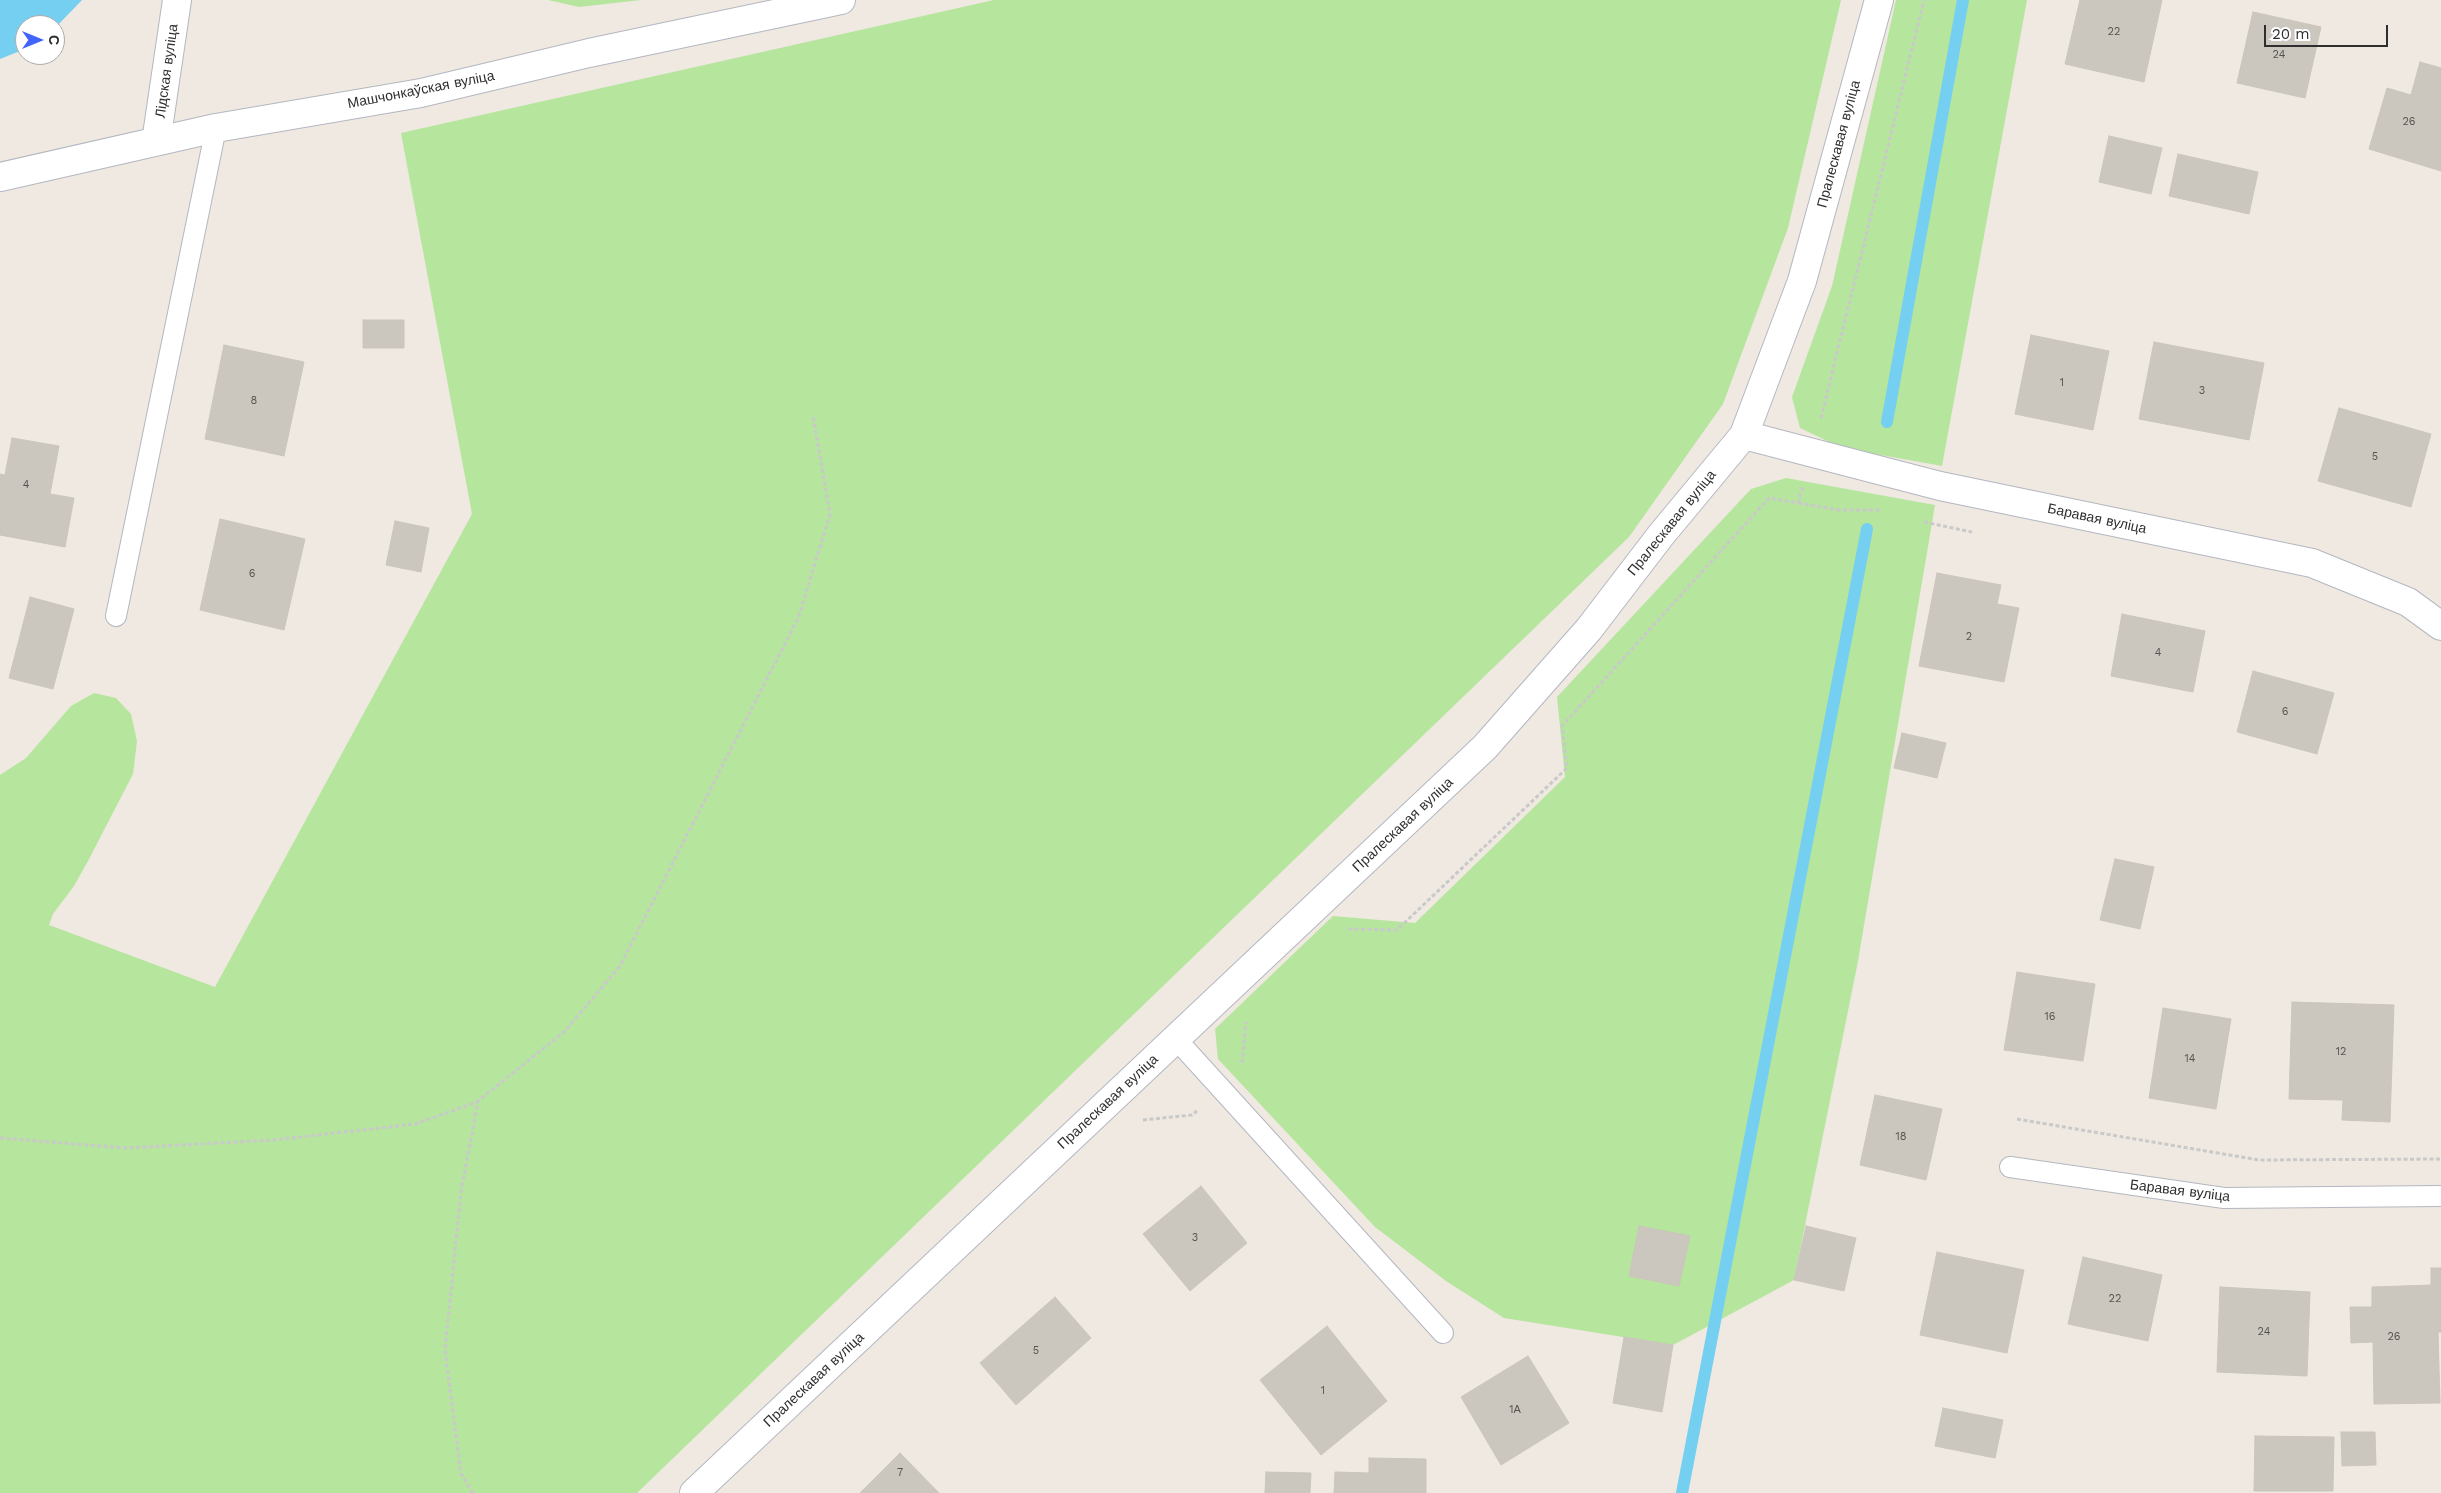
<!DOCTYPE html>
<meta charset="utf-8">
<style>
body{margin:0}
#map{position:relative;width:2441px;height:1493px;overflow:hidden;background:#efe9e1;font-family:"Work Sans",sans-serif}
canvas{display:block}
.north{position:absolute;left:15px;top:15px;width:50px;height:50px;box-sizing:border-box;background:#fff;border:1px solid #ababab;border-radius:50%;rotate:90deg;font-size:14px;font-weight:700;line-height:20px;text-align:center;color:#2e2e2e}
.north::after{content:'';display:block;margin:auto;width:18px;height:22px;background:#4264fb;clip-path:polygon(50% 0,100% 100%,50% 72%,0 100%)}
.scale{position:absolute;left:2264px;top:25px;width:124px;height:22px;box-sizing:border-box;border:2px solid #2e2e2e;border-top:0;padding-left:6px;font-size:15px;line-height:18px;white-space:nowrap;color:#2e2e2e;-webkit-text-stroke:4px #fff;paint-order:stroke}
</style>
<div id="map">
<canvas width="2441" height="1493"></canvas>
<div class="north">С</div>
<div class="scale">20 m</div>
</div>
<script>
const g = document.querySelector('canvas').getContext('2d');
g.lineJoin = 'round';
function fill(path, color) {
  g.fillStyle = color;
  g.fill(path, 'evenodd');
}
function shape(rows) {
  const path = new Path2D();
  for (const r of rows) {
    path.moveTo(r[0], r[1]);
    for (let i = 2; i < r.length; i += 2) path.lineTo(r[i], r[i + 1]);
  }
  return path;
}
function trace(path, color, width, dash) {
  g.strokeStyle = color;
  g.lineWidth = width;
  g.lineCap = dash ? 'butt' : 'round';
  g.setLineDash(dash || []);
  g.stroke(path);
}
function label(font, color, halo, rows, align = 'center') {
  g.font = font + ' "Work Sans",sans-serif';
  g.lineWidth = 5;
  g.setLineDash([]);
  g.textBaseline = 'middle';
  g.strokeStyle = halo;
  g.fillStyle = color;
  for (const [text, x, y, turn = 0] of rows) {
    g.save();
    g.translate(x, y);
    g.rotate((+turn || 0) * Math.PI / 180);
    g.textAlign = isNaN(turn) ? turn : align;
    if (halo) g.strokeText(text, 0, 0);
    g.fillText(text, 0, 0);
    g.restore();
  }
}
const green = shape([
 [548,0,641,0,579,7],
 [994,0,1841,0,1788,228,1723,404,1629,537,637,1493,0,1493,0,775,26,758,71,706,94,693,116,698,131,714,137,741,133,774,88,861,74,886,53,914,49,925,215,987,472,514,401,133],
 [1896,0,2027,0,1942,466,1842,448,1800,428,1792,397,1832,286],
 [1786,478,1935,505,1858,961,1794,1280,1673,1345,1504,1318,1446,1281,1375,1227,1218,1059,1215,1029,1333,916,1415,923,1565,777,1557,697,1751,489]
]);
const water = shape([
 [0,0,82,0,55,28,55,25,25,25,25,49,0,59]
]);
const stream = shape([
 [1887,422,1963,0],
 [1682,1493,1867,529]
]);
const building = shape([
 [2080,0,2162,0,2144,82,2065,64,2080,0],
 [2253,12,2321,27,2305,98,2237,83,2253,12],
 [2420,62,2441,68,2441,171,2369,149,2387,88,2411,95,2420,62],
 [2109,136,2162,148,2151,194,2099,182,2109,136],
 [2178,154,2258,172,2249,214,2169,196,2178,154],
 [363,320,404,320,404,348,363,348,363,320],
 [2031,335,2109,351,2093,430,2015,414,2031,335],
 [2154,342,2264,363,2249,440,2139,419,2154,342],
 [224,345,304,362,284,456,205,439,224,345],
 [2339,408,2431,434,2411,507,2318,481,2339,408],
 [12,438,59,446,50,494,74,498,65,547,0,535,0,474,5,475,12,438],
 [220,519,305,539,284,630,200,610,220,519],
 [395,521,429,528,421,572,386,565,395,521],
 [1937,573,2001,585,1997,604,2019,608,2004,682,1919,666,1937,573],
 [30,597,74,609,53,689,9,678,30,597],
 [2122,614,2205,631,2193,692,2111,676,2122,614],
 [2253,671,2334,693,2317,754,2237,732,2253,671],
 [1902,733,1946,743,1937,778,1894,768,1902,733],
 [2115,859,2154,867,2140,929,2100,920,2115,859],
 [2017,972,2095,984,2083,1061,2004,1050,2017,972],
 [2292,1002,2394,1005,2390,1122,2342,1120,2343,1100,2289,1099,2292,1002],
 [2163,1008,2231,1019,2216,1109,2149,1098,2163,1008],
 [1875,1095,1942,1109,1926,1180,1860,1165,1875,1095],
 [1201,1186,1247,1243,1190,1291,1143,1234,1201,1186],
 [1639,1226,1690,1236,1679,1286,1629,1276,1639,1226],
 [1806,1226,1856,1238,1844,1291,1794,1280,1806,1226],
 [1937,1252,2024,1270,2007,1353,1920,1335,1937,1252],
 [2083,1257,2162,1275,2148,1341,2068,1324,2083,1257],
 [2431,1268,2441,1268,2441,1332,2438,1332,2440,1403,2374,1404,2373,1342,2351,1343,2350,1307,2372,1307,2372,1287,2431,1285,2431,1268],
 [2220,1287,2310,1292,2307,1376,2217,1372,2220,1287],
 [1055,1297,1091,1338,1016,1405,980,1363,1055,1297],
 [1327,1326,1387,1401,1321,1455,1260,1380,1327,1326],
 [1624,1337,1673,1345,1662,1412,1613,1403,1624,1337],
 [1528,1356,1569,1423,1501,1465,1461,1397,1528,1356],
 [1943,1408,2003,1420,1995,1458,1935,1446,1943,1408],
 [2341,1432,2375,1432,2376,1465,2342,1466,2341,1432],
 [2255,1436,2334,1437,2333,1491,2254,1491,2255,1436],
 [900,1453,939,1493,860,1493,900,1453],
 [1369,1458,1426,1459,1426,1493,1334,1493,1335,1472,1369,1473,1369,1458],
 [1266,1472,1311,1473,1310,1493,1265,1493,1266,1472]
]);
const path = shape([
 [1821,418,1924,0],
 [1798,503,1839,510,1882,510],
 [1924,522,1972,532],
 [1348,929,1397,930,1567,768,1562,726,1769,498,1798,503,1803,487],
 [1242,1063,1246,1022],
 [2017,1119,2259,1160,2441,1159],
 [1143,1120,1192,1115,1197,1111],
 [0,1138,126,1148,273,1140,415,1124,477,1102],
 [473,1493,461,1474,445,1350,461,1191,478,1101,564,1032,620,966,799,616,830,514,813,416]
]);
const service = shape([
 [116,616,216,128],
 [1176,1039,1443,1333],
 [2010,1167,2224,1198,2441,1196]
]);
const minor = shape([
 [156,142,177,0],
 [0,177,216,128,421,93,589,53,841,0],
 [1744,435,1940,486,2312,563,2408,602,2441,626],
 [694,1493,1485,747,1589,629,1661,535,1744,435,1802,281,1879,0]
]);
const numberNames = [
 ["22",2114,32],
 ["24",2279,55],
 ["26",2409,122],
 ["1",2062,383],
 ["3",2202,391],
 ["8",254,401],
 ["5",2375,457],
 ["4",26,485],
 ["6",252,574],
 ["2",1969,637],
 ["4",2158,653],
 ["6",2285,712],
 ["16",2050,1017],
 ["12",2341,1052],
 ["14",2190,1059],
 ["18",1901,1137],
 ["3",1195,1238],
 ["22",2115,1299],
 ["24",2264,1332],
 ["26",2394,1337],
 ["5",1036,1351],
 ["1",1323,1391],
 ["1А",1515,1410],
 ["7",900,1473]
];
const streetNames = [
 ["Лідская вуліца",167,71,-82],
 ["Машчонкаўская вуліца",421,90,-11],
 ["Пралескавая вуліца",1839,144,-75],
 ["Баравая вуліца",2097,519,12],
 ["Пралескавая вуліца",1672,523,-51],
 ["Пралескавая вуліца",1403,825,-43],
 ["Пралескавая вуліца",1108,1102,-43],
 ["Баравая вуліца",2180,1191,7],
 ["Пралескавая вуліца",814,1380,-43]
];
fill(green, '#b6e59e');
fill(water, '#75cff0');
trace(stream, '#75cff0', 12);
fill(building, '#cbc7bf');
trace(building, '#cbc5ba', 1);
trace(service, '#b4b7c1', 22);
trace(minor, '#b4b7c1', 30);
trace(path, '#c9c9c9', 3, [4, 2.5]);
trace(service, '#fff', 20);
trace(minor, '#fff', 28);
label('11px', '#555452', null, numberNames);
label('14px', '#2e2e2e', '#fff', streetNames);
</script>
